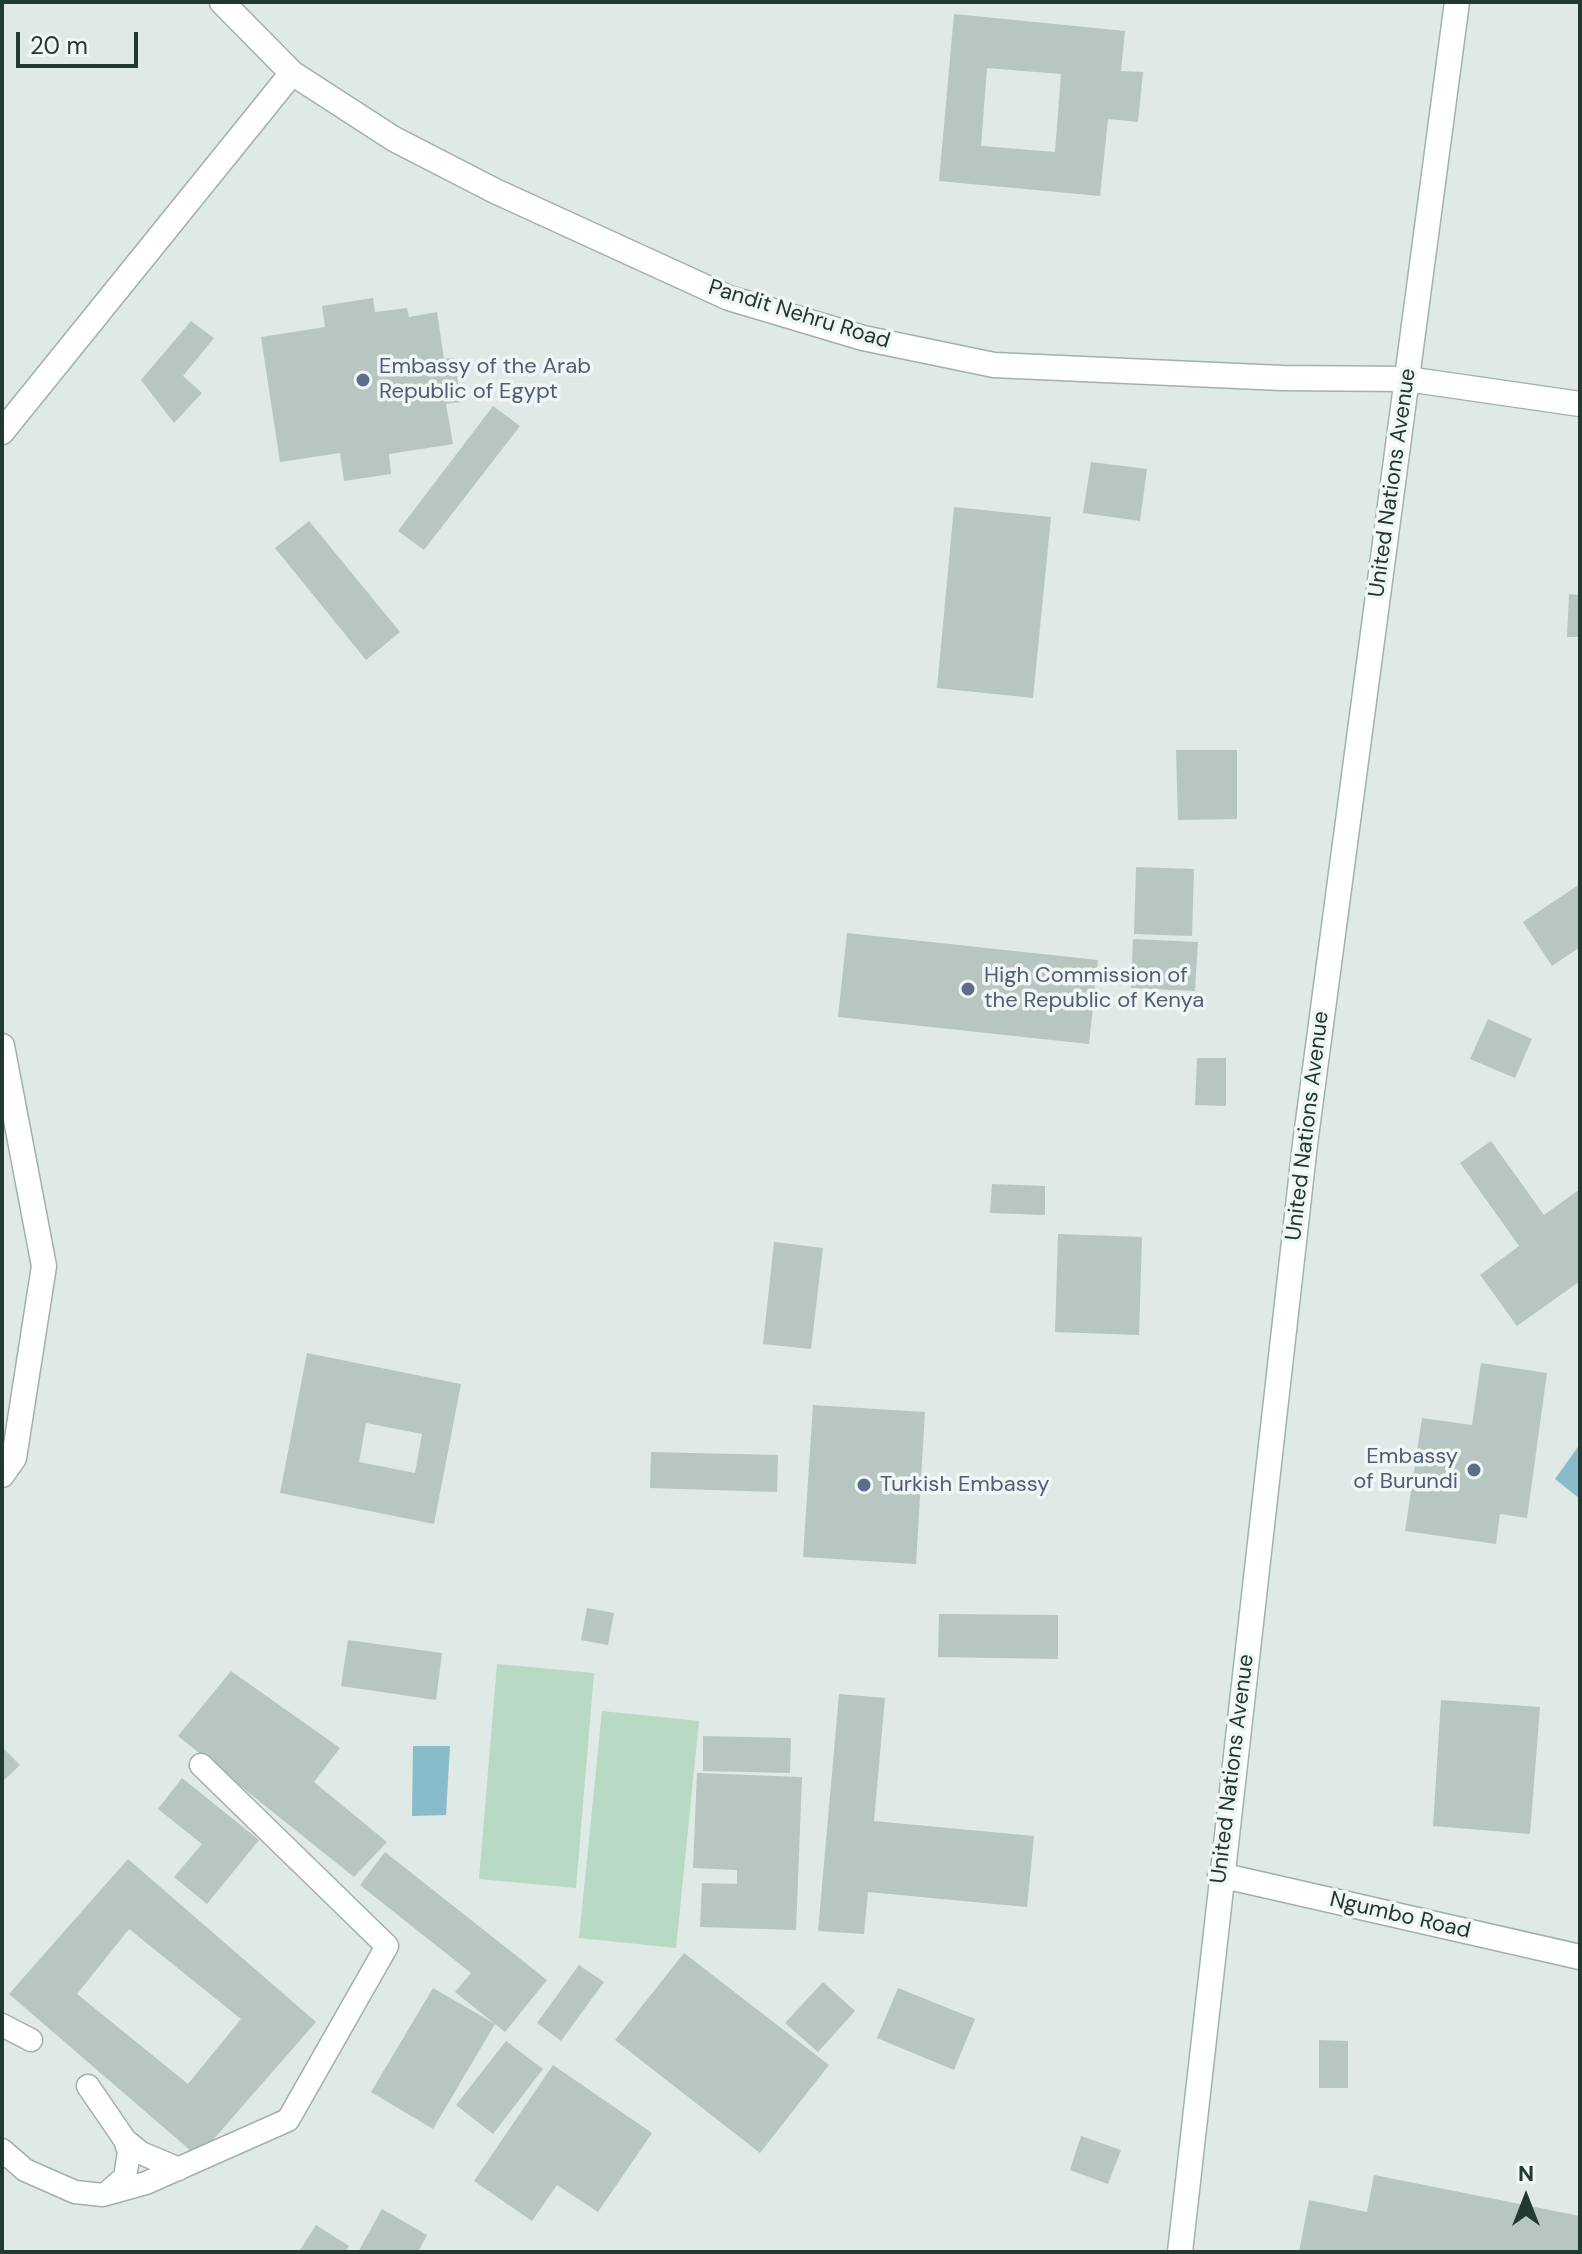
<!DOCTYPE html>
<style>
body{margin:0}
#map{position:relative;width:1582px;height:2254px;overflow:hidden;background:#dfe9e5;font-family:"DM Sans",sans-serif}
canvas{display:block}
.frame{position:absolute;inset:0;border:4px solid #213833;pointer-events:none}
.north{position:absolute;left:1486px;top:2158px;width:80px;height:80px;-webkit-text-stroke:6px #eff6f3;paint-order:stroke;rotate:0deg;font-size:22px;font-weight:700;line-height:32px;text-align:center;color:#213833}
.north::after{content:'';display:block;margin:auto;width:28px;height:36px;background:#213833;clip-path:polygon(50% 0,100% 100%,50% 72%,0 100%)}
.scale{position:absolute;left:16px;top:32px;width:122px;height:36px;box-sizing:border-box;border:4px solid #213833;border-top:0;padding-left:10px;font-size:24px;line-height:28px;white-space:nowrap;color:#213833;-webkit-text-stroke:6px #eff6f3;paint-order:stroke}
</style>
<div id="map">
<canvas width="1582" height="2254"></canvas>
<div class="frame"></div>
<div class="north">N</div>
<div class="scale">20 m</div>
</div>
<script>
const g = document.querySelector('canvas').getContext('2d');
g.lineJoin = 'round';
function fill(path, color) {
  g.fillStyle = color;
  g.fill(path, 'evenodd');
}
function shape(rows) {
  const path = new Path2D();
  for (const r of rows) {
    path.moveTo(r[0], r[1]);
    for (let i = 2; i < r.length; i += 2) path.lineTo(r[i], r[i + 1]);
  }
  return path;
}
function trace(path, color, width, dash) {
  g.strokeStyle = color;
  g.lineWidth = width;
  g.lineCap = dash ? 'butt' : 'round';
  g.setLineDash(dash || []);
  g.stroke(path);
}
function label(font, color, halo, rows, align = 'center') {
  g.font = font + ' "DM Sans",sans-serif';
  g.lineWidth = 7;
  g.setLineDash([]);
  g.textBaseline = 'middle';
  g.strokeStyle = halo;
  g.fillStyle = color;
  for (const [text, x, y, turn = 0] of rows) {
    g.save();
    g.translate(x, y);
    g.rotate((+turn || 0) * Math.PI / 180);
    g.textAlign = isNaN(turn) ? turn : align;
    if (halo) g.strokeText(text, 0, 0);
    g.fillText(text, 0, 0);
    g.restore();
  }
}
const green = shape([
 [497,1664,594,1673,576,1888,479,1879],
 [602,1711,699,1721,676,1948,579,1938]
]);
const water = shape([
 [1580,1444,1580,1499,1555,1479],
 [413,1746,450,1746,446,1815,412,1816]
]);
const building = shape([
 [954,14,1125,31,1121,71,1143,72,1138,122,1108,119,1100,196,939,181],
 [987,68,1061,74,1055,152,981,146],
 [373,298,375,312,407,308,409,317,437,312,444,359,454,358,461,402,446,404,453,444,389,454,391,474,344,481,340,453,280,462,261,337,325,327,322,306],
 [191,321,214,338,183,376,202,393,174,423,141,380],
 [493,406,520,426,424,550,398,531],
 [1091,462,1147,469,1140,521,1083,513],
 [954,507,1051,517,1033,698,937,688],
 [309,521,400,632,366,660,275,548],
 [1569,594,1580,595,1580,637,1567,637],
 [1176,750,1237,750,1237,819,1178,820],
 [1136,867,1194,869,1192,936,1134,934],
 [1580,884,1580,947,1552,966,1523,922],
 [847,933,1098,960,1089,1044,838,1017],
 [1133,939,1198,942,1195,991,1131,988],
 [1488,1019,1532,1039,1515,1078,1470,1059],
 [1197,1058,1226,1058,1226,1106,1195,1105],
 [1491,1141,1544,1215,1580,1189,1580,1281,1517,1326,1480,1275,1519,1246,1460,1163],
 [992,1184,1045,1186,1045,1215,990,1213],
 [1058,1234,1142,1237,1139,1335,1055,1332],
 [774,1242,823,1248,811,1349,763,1344],
 [307,1353,461,1384,434,1524,280,1493],
 [366,1423,422,1434,415,1473,359,1462],
 [1481,1363,1547,1373,1527,1518,1500,1514,1496,1544,1405,1531,1422,1418,1472,1425],
 [813,1405,925,1412,916,1564,803,1557],
 [651,1452,778,1455,777,1492,650,1488],
 [587,1608,614,1613,608,1645,581,1640],
 [939,1614,1058,1615,1058,1659,938,1657],
 [348,1640,442,1653,436,1700,341,1686],
 [231,1671,340,1748,314,1782,387,1842,354,1877,178,1736],
 [839,1694,885,1698,874,1821,1034,1836,1027,1907,868,1892,864,1934,818,1931],
 [1441,1700,1540,1707,1530,1834,1433,1826],
 [703,1736,791,1738,790,1773,703,1771],
 [2,1747,20,1765,2,1782],
 [697,1773,802,1777,796,1930,700,1927,702,1883,737,1884,737,1870,693,1868],
 [182,1778,259,1840,207,1904,174,1877,202,1844,158,1809],
 [385,1852,547,1980,505,2032,455,1992,471,1973,360,1885],
 [128,1859,316,2022,198,2157,9,1994],
 [129,1929,241,2019,188,2084,77,1994],
 [684,1953,829,2065,760,2153,615,2040],
 [579,1965,604,1982,561,2041,537,2023],
 [823,1982,855,2011,818,2052,785,2023],
 [433,1988,495,2024,433,2129,371,2092],
 [898,1988,975,2019,954,2070,877,2038],
 [1319,2040,1348,2041,1348,2088,1319,2088],
 [506,2041,543,2069,493,2134,456,2105],
 [553,2065,652,2133,598,2212,557,2185,532,2221,474,2181],
 [1081,2136,1121,2150,1108,2184,1070,2170],
 [1374,2175,1580,2216,1580,2252,1299,2252,1309,2200,1367,2212],
 [382,2209,427,2235,418,2252,358,2252],
 [316,2225,349,2246,345,2252,300,2250]
]);
const lane = shape([
 [2,2025,31,2040],
 [88,2086,125,2140,129,2152,125,2177,108,2192],
 [125,2140,141,2153,179,2169],
 [2,2150,25,2170,75,2192,103,2195,146,2183,288,2120,387,1946,201,1765]
]);
const street = shape([
 [222,2,292,73,394,139,495,191,729,298,863,338,994,365,1282,378,1407,379,1580,404],
 [2,432,292,73],
 [2,1046,44,1266,14,1458,2,1475],
 [1220,1875,1580,1957]
]);
const secondary = shape([
 [1180,2252,1305,1144,1457,2]
]);
const markers = [
 [363,380,8,"#5c6f8a"],
 [968,989,8,"#5c6f8a"],
 [1474,1470,8,"#5c6f8a"],
 [864,1485,8,"#5c6f8a"]
];
const streetNames = [
 ["Pandit Nehru Road",799,315,17],
 ["United Nations Avenue",1393,483,-82],
 ["United Nations Avenue",1308,1126,-83],
 ["United Nations Avenue",1233,1769,-83],
 ["Ngumbo Road",1400,1916,13]
];
const serviceNames = [
 ["Embassy of the Arab",379,367],
 ["Republic of Egypt",379,392],
 ["High Commission of",984,976],
 ["the Republic of Kenya",984,1001],
 ["Embassy",1458,1457,"right"],
 ["of Burundi",1458,1482,"right"],
 ["Turkish Embassy",880,1485]
];
fill(green, '#b8d9c4');
fill(water, '#89bccb');
fill(building, '#b7c6c1');
trace(lane, '#a2b0ac', 25);
trace(street, '#a2b0ac', 27);
trace(secondary, '#9fb4ae', 27);
trace(lane, '#fff', 22);
trace(street, '#fff', 24);
trace(secondary, '#fff', 24);
for (const [x, y, r, color] of markers) {
  const dot = new Path2D();
  dot.arc(x, y, r, 0, 2 * Math.PI);
  g.fillStyle = color;
  g.fill(dot);
  trace(dot, '#eff6f3', 3);
}
label('22px', '#213833', '#eff6f3', streetNames);
label('22px', '#4e5e75', '#eff6f3', serviceNames, 'left');
</script>
